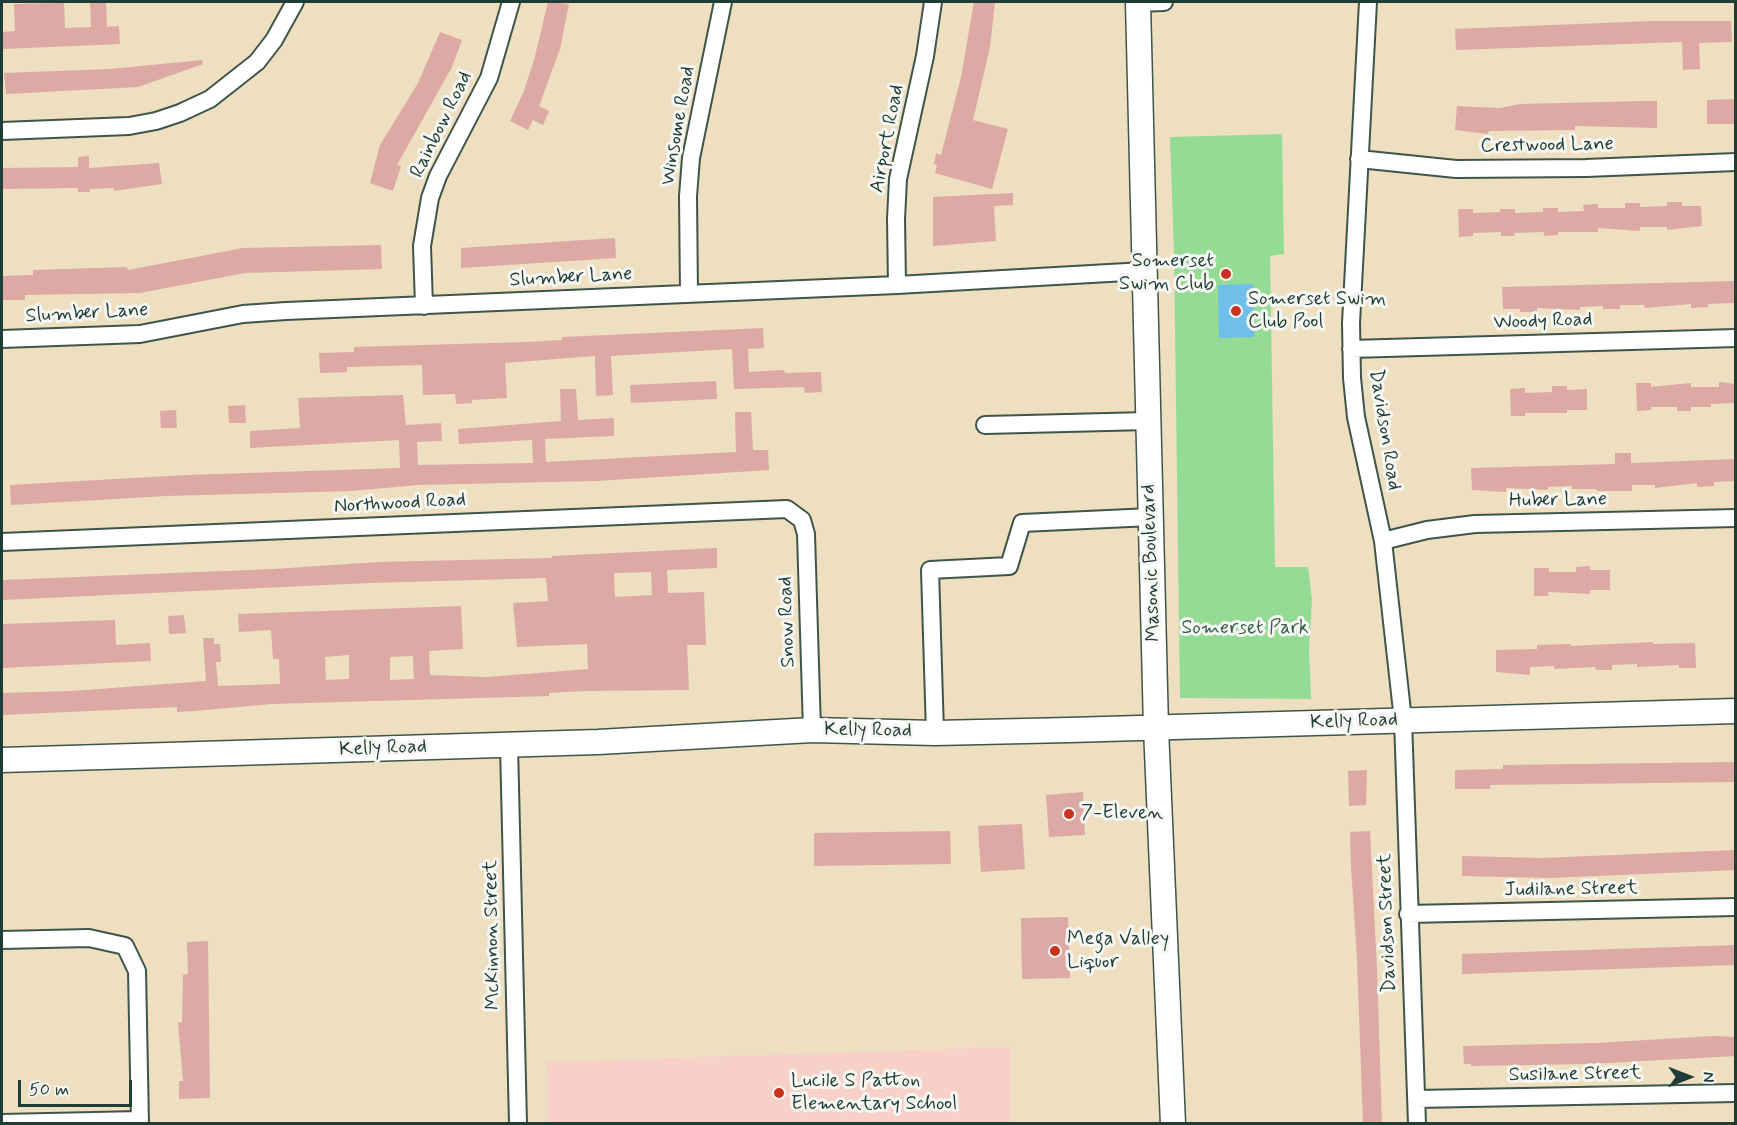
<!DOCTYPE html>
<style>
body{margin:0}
#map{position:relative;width:1737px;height:1125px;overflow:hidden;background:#eddfbf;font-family:Mynerve,sans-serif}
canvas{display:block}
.frame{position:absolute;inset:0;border:3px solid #1f3d34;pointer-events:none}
.north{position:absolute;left:1659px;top:1047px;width:60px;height:60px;-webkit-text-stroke:4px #f6f6f2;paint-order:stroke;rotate:90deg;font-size:16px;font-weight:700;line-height:24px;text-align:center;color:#1f3d34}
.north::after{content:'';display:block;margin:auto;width:21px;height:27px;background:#1f3d34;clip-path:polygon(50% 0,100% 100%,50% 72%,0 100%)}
.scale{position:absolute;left:18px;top:1080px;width:114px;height:27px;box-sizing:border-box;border:3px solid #1f3d34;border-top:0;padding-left:8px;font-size:18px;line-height:21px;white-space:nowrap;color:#1f3d34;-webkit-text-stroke:4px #f6f6f2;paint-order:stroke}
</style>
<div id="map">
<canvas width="1737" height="1125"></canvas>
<div class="frame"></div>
<div class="north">N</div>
<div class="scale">50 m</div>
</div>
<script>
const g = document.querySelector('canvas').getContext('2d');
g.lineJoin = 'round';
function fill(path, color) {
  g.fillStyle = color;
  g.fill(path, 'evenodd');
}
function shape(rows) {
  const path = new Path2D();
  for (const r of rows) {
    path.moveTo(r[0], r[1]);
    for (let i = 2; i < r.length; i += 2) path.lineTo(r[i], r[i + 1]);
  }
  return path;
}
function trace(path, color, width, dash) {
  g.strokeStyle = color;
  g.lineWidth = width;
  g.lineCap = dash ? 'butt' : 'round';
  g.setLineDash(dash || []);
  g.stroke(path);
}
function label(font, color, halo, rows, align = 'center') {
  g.font = font + ' Mynerve,sans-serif';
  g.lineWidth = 6;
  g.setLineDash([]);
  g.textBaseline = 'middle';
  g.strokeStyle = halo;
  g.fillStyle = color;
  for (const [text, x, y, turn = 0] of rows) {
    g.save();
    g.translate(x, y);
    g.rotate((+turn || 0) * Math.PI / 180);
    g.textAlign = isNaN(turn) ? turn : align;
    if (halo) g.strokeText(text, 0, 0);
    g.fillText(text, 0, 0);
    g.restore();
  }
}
const built = shape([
 [1010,1047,1011,1123,548,1123,547,1062]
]);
const green = shape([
 [1282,134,1284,254,1270,256,1275,567,1308,567,1312,600,1309,650,1311,699,1180,698,1174,253,1170,137]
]);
const water = shape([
 [1253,284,1254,337,1219,338,1218,285]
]);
const building = shape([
 [90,2,106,2,107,27,119,26,120,44,2,49,2,32,15,31,14,4,64,3,65,28,91,27],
 [548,2,569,4,560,49,539,106,549,111,543,125,533,120,528,130,510,121,524,91,534,60],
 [974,2,995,2,990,47,973,120,1008,129,992,189,935,173,937,165,934,164,936,153,941,155,961,77],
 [1650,21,1731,21,1732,42,1699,43,1700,69,1683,70,1682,42,1456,50,1455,29],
 [440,32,462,40,452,67,397,165,401,166,393,191,370,183,380,145,418,83],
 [202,60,203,64,138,87,6,94,4,73,110,69],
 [1736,99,1736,124,1707,124,1707,100],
 [1643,101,1657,101,1657,128,1575,126,1575,130,1489,131,1488,134,1455,130,1457,106,1500,108,1520,104],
 [89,156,89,168,159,163,162,184,114,191,114,188,90,189,90,192,78,192,78,188,2,189,2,168,78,167,78,157],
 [1013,193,1013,205,994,206,996,241,933,246,933,197],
 [1667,202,1682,202,1682,206,1701,206,1702,226,1667,230,1667,227,1640,227,1640,231,1598,228,1598,232,1558,232,1558,235,1544,236,1544,232,1514,233,1515,236,1501,236,1501,232,1473,233,1473,236,1459,237,1458,209,1473,209,1473,213,1500,212,1500,209,1515,209,1515,213,1543,212,1543,208,1558,208,1558,212,1584,211,1583,205,1598,204,1598,208,1625,208,1625,203,1640,203,1640,207,1667,206],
 [615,238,616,258,461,268,461,248],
 [381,245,382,269,245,273,140,293,25,295,25,300,2,300,2,276,33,275,33,270,127,267,128,270,243,248],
 [1736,281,1736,303,1708,304,1708,307,1691,308,1691,304,1645,308,1644,305,1620,305,1620,309,1603,309,1603,306,1580,307,1580,310,1537,308,1537,312,1520,312,1520,309,1503,309,1502,287],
 [763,328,764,348,748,349,749,372,784,370,785,373,821,372,822,392,805,393,804,387,734,389,732,349,611,356,613,395,596,396,595,356,505,363,507,398,472,400,472,403,456,404,455,394,423,395,422,365,347,367,347,372,320,373,319,353,354,352,354,347,527,342,562,340,562,337],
 [716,381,717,399,631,403,630,385],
 [1719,382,1736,384,1736,403,1711,404,1711,407,1691,407,1691,411,1677,411,1677,407,1651,407,1651,410,1637,411,1636,383,1651,383,1651,387,1691,383,1691,387,1719,387],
 [1552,386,1567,386,1567,390,1587,389,1587,410,1567,410,1567,413,1525,413,1525,416,1511,416,1510,389,1525,388,1525,393,1552,392],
 [560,389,576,389,578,420,614,418,614,436,545,439,546,462,736,452,735,412,751,412,753,450,768,450,769,470,596,481,418,485,352,491,166,496,11,505,10,485,187,475,400,468,399,440,250,448,250,431,300,428,298,398,403,395,406,425,441,423,442,441,417,442,418,465,533,463,532,440,459,444,458,429,561,421],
 [245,405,246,423,229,423,228,406],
 [176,410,177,428,161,428,160,411],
 [1615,453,1631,453,1631,463,1736,459,1736,481,1714,482,1714,486,1697,487,1697,483,1655,488,1655,485,1632,485,1632,491,1597,491,1596,489,1572,489,1572,486,1548,487,1548,490,1506,488,1506,492,1472,490,1471,468,1615,464],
 [717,548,717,568,667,570,668,593,704,592,706,645,687,645,689,690,584,691,549,693,549,696,272,704,194,711,177,712,177,707,3,715,2,693,72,691,206,681,203,638,214,638,214,644,220,644,221,662,216,662,218,686,280,684,279,659,273,659,271,630,239,632,238,614,461,606,463,649,429,651,430,675,488,677,588,669,587,644,517,647,513,603,548,601,546,578,370,583,2,600,2,580,274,569,377,562,552,558,552,556],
 [651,572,652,595,615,597,614,573],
 [349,655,349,679,326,680,325,657],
 [413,656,414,679,390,680,390,657],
 [1590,566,1590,570,1610,570,1610,590,1590,590,1590,594,1548,592,1549,596,1534,596,1534,568,1549,568,1549,572,1576,572,1576,567],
 [184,615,186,633,169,634,168,616],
 [115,620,116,645,150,643,151,661,2,668,2,624],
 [1653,642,1653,644,1695,643,1696,668,1679,668,1679,665,1637,667,1637,664,1612,665,1612,670,1596,670,1595,667,1554,669,1554,666,1530,667,1530,675,1496,672,1496,650,1537,649,1537,645,1571,644,1571,646],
 [1736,762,1736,782,1490,785,1490,789,1455,789,1455,770,1503,769,1503,765],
 [1367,770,1366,805,1349,806,1348,771],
 [1083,792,1085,835,1049,837,1046,795],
 [1022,824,1025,869,981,872,978,826],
 [950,831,951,864,814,866,814,833],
 [1370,831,1377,968,1382,1124,1363,1124,1357,959,1351,867,1350,832],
 [1736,850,1736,870,1550,878,1462,876,1462,856,1541,858],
 [1068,917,1070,978,1022,979,1021,918],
 [208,941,210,1098,179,1099,179,1081,183,1081,178,1023,182,1022,183,975,188,974,187,942],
 [1736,945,1736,965,1462,974,1462,954],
 [1713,1036,1736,1037,1736,1056,1589,1064,1471,1066,1471,1064,1464,1064,1463,1046,1596,1043]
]);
const street = shape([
 [1368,2,1351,323,1352,378,1356,417,1383,541,1403,720,1417,1124],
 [1138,3,1164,2],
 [2,131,129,126,156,121,180,113,210,99,257,62,274,40,295,2],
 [1359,159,1456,169,1586,168,1736,162],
 [897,285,896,219,898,179,925,56,933,2],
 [689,294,688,196,691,158,723,2],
 [424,306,422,246,430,198,438,176,489,78,511,2],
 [2,339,140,334,243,314,286,311,897,285,1144,271],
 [1351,349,1736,338],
 [985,425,1148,421],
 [1383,541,1427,530,1475,524,1736,518],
 [2,542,787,509,802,520,806,534,812,730],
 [935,733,930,570,1009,566,1022,523,1151,517],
 [509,745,518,1124],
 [1408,914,1736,907],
 [2,940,89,938,125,946,137,971,140,1124],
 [1416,1099,1736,1093],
 [2,1123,140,1120]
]);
const secondary = shape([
 [1138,2,1156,728,1173,1124],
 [2,760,598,742,812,730,935,733,1069,730,1736,711]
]);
const markers = [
 [1226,274,6,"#c8321e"],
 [1236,311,6,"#c8321e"],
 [1069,814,6,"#c8321e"],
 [1055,951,6,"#c8321e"],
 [779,1093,6,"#c8321e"]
];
const streetNames = [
 ["Rainbow Road",442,125,-64],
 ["Winsome Road",679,126,-80],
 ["Airport Road",888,139,-79],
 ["Crestwood Lane",1547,146,-1],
 ["Slumber Lane",571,278,-3],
 ["Slumber Lane",87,314,-3],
 ["Woody Road",1543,322,-2],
 ["Davidson Road",1384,430,81],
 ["Huber Lane",1558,501,-1],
 ["Northwood Road",400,504,-3],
 ["Masonic Boulevard",1152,563,-92],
 ["Snow Road",788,622,-92],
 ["Kelly Road",1354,722,-2],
 ["Kelly Road",868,731,1],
 ["Kelly Road",383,749,-2],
 ["Judilane Street",1571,890,-1],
 ["Davidson Street",1388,923,-92],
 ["McKinnon Street",493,935,-91],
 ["Susilane Street",1575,1075,-1]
];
const poiNames = [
 ["Somerset",1214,262,"right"],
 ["Swim Club",1214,285,"right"],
 ["Somerset Swim",1248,300],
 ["Club Pool",1248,323],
 ["7-Eleven",1081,814],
 ["Mega Valley",1067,940],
 ["Liquor",1067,963],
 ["Lucile S Patton",791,1082],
 ["Elementary School",791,1105]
];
const parkNames = [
 ["Somerset Park",1245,629]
];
fill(built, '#f7d1c8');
fill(green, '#94dc96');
fill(water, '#70beea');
fill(building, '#dda9a4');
trace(street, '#3e5549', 20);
trace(secondary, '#3e5549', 27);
trace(street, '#fff', 16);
trace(secondary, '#fff', 24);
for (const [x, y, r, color] of markers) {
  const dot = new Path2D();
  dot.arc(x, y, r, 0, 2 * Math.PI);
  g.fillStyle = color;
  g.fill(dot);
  trace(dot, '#f6f6f2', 2);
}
label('20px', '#1f3d34', '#f6f6f2', streetNames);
label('20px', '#1f3d34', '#f6f6f2', poiNames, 'left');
label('20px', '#365d48', '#f6f6f2', parkNames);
</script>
